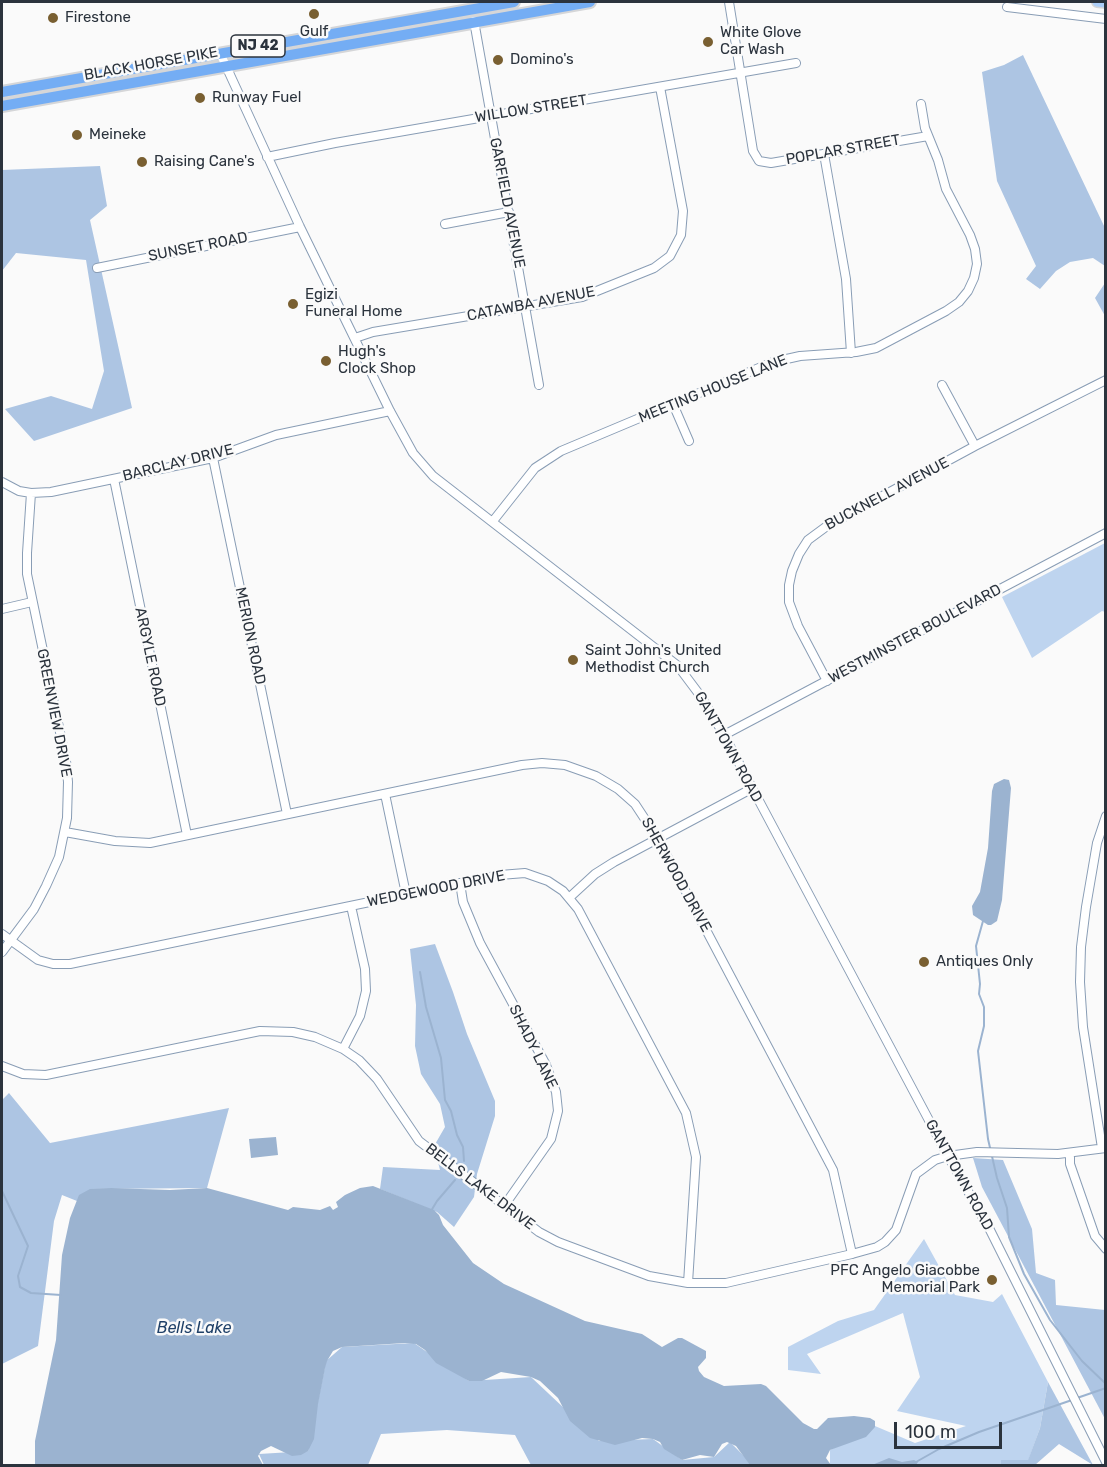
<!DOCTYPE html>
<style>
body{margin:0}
#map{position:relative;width:1107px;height:1467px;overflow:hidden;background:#fafafa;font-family:Rubik,sans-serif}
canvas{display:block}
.frame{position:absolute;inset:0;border:3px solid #2b333d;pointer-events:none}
.scale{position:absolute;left:894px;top:1422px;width:108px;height:27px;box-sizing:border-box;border:3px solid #2b333d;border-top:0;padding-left:8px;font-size:18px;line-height:21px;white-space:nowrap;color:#2b333d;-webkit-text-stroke:4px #fafafa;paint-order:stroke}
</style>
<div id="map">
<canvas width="1107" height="1467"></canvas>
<div class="frame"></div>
<div class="scale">100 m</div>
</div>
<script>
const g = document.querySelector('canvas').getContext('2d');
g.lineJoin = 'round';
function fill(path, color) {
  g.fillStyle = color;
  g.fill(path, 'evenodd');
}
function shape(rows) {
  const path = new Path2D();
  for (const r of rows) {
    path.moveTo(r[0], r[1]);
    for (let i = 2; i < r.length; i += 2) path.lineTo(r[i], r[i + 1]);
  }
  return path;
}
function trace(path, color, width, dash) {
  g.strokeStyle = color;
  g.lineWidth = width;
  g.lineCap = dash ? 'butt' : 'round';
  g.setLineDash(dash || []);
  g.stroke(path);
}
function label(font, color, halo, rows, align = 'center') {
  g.font = font + ' Rubik,sans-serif';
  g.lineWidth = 5;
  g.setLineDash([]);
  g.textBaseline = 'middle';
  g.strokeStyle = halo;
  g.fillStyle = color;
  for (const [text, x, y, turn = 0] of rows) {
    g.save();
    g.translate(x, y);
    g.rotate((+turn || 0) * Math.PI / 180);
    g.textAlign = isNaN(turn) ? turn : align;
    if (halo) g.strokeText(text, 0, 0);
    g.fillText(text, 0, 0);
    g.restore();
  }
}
const green = shape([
 [1105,543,1105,612,1102,611,1032,658,1002,597],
 [924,1239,955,1295,993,1302,1002,1294,1048,1382,1040,1428,1028,1461,1001,1460,1001,1466,830,1465,830,1450,875,1426,915,1443,966,1426,897,1411,920,1377,903,1313,807,1354,821,1374,788,1370,788,1347,838,1321,874,1310]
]);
const forest = shape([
 [1023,55,1105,228,1105,280,1105,266,1093,258,1070,262,1056,271,1040,289,1026,279,1036,266,997,181,982,72,1004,65],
 [100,166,107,206,90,220,132,408,34,441,5,409,51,396,92,409,104,371,86,260,16,253,2,271,2,170],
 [1105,283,1105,316,1095,298],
 [435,944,453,992,467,1034,495,1101,495,1116,477,1174,474,1197,454,1227,437,1212,380,1189,383,1167,440,1170,434,1146,445,1127,440,1104,421,1074,415,1046,416,1005,410,949],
 [9,1093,50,1143,229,1108,207,1188,91,1189,77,1201,62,1195,54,1221,38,1346,2,1364,2,1100],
 [973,1158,1003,1160,1032,1229,1036,1273,1055,1280,1056,1305,1105,1310,1105,1419,982,1187],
 [414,1343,469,1381,531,1377,599,1441,653,1439,682,1460,714,1457,730,1442,753,1465,531,1465,515,1435,447,1430,381,1434,368,1465,264,1465,259,1454,308,1451,326,1361,342,1347],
 [1048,1382,1093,1465,1059,1444,1035,1465,1001,1465,1001,1460,1028,1460,1040,1428]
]);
const water = shape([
 [1004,779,1009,780,1011,788,1002,900,997,921,991,925,988,925,973,915,972,906,980,892,988,848,992,791,994,784],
 [276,1137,278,1155,251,1158,249,1139],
 [373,1186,434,1210,439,1215,443,1225,473,1263,504,1284,585,1321,642,1334,662,1347,678,1338,682,1338,706,1351,706,1358,698,1367,699,1371,704,1377,724,1386,761,1384,766,1386,803,1423,814,1429,817,1429,828,1418,854,1416,870,1418,875,1421,875,1427,866,1437,830,1450,826,1458,831,1465,750,1465,736,1446,727,1442,722,1444,714,1457,700,1455,682,1460,664,1449,660,1442,653,1439,642,1438,615,1445,590,1438,570,1421,558,1398,540,1381,531,1377,501,1372,482,1381,469,1381,436,1363,425,1350,416,1344,405,1343,342,1347,333,1351,327,1361,325,1368,318,1404,314,1439,308,1451,301,1455,292,1456,271,1446,261,1451,258,1456,263,1465,35,1465,35,1441,56,1340,62,1255,70,1218,79,1195,90,1189,111,1188,170,1190,207,1188,288,1210,293,1207,320,1210,330,1206,333,1210,338,1207,336,1202,345,1195,360,1188],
 [889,1458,902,1462,914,1460,918,1462,916,1465,872,1465]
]);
const stream = shape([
 [983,921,976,946,980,984,979,994,984,1007,984,1026,978,1051,988,1139,997,1178,1007,1208,1009,1237,1024,1274,1050,1320,1082,1361,1106,1384],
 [420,972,426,1007,441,1058,445,1100,451,1111,457,1135,463,1147,464,1161],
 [2,1191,28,1246,18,1276,20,1287,31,1293,61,1295],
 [431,1211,437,1201,455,1180],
 [1077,1398,1106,1388],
 [916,1462,939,1449,979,1432,1072,1400]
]);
const minor = shape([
 [729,2,753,151,759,161,771,163,928,136],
 [1007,7,1106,19],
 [474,21,539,385],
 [220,53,300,227,390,411,413,453,433,476,678,666,702,698,724,735,948,1156,990,1230,1106,1462],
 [824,154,846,279,851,353],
 [267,157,335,143,796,63],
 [445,224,509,212],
 [97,268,300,227],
 [355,338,373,332,582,297,654,268,670,256,681,235,683,211,660,87],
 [942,385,975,446],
 [673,404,689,441],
 [213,458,287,814],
 [114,479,187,835],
 [2,482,19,491,31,493,51,492,213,458,276,435,390,411],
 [493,521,535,468,561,451,773,362,800,356,856,352,876,348,946,311,959,302,968,291,974,278,977,264,975,249,970,235,946,189,938,160,925,128,921,104],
 [2,609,32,602],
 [827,681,798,626,789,602,789,585,792,571,799,554,808,540,827,526,975,446,1106,380],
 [724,735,1106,533],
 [385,794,406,894],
 [65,832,115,841,150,843,522,765,542,763,565,765,596,776,618,789,635,804,658,839,833,1170,852,1254],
 [460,883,463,902,480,943,546,1065,556,1092,558,1111,551,1139,504,1206],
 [570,897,595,874,614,862,751,789],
 [2,934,38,960,53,964,70,964,500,875,525,873,548,881,563,891,578,909,686,1113,696,1157,688,1283],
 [2,952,34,909,46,886,59,857,67,818,68,782,66,761,27,574,27,553,31,493],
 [343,1049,360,1016,366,991,365,969,351,906],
 [2,1066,23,1074,46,1075,260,1031,293,1032,315,1037,343,1049,359,1060,377,1079,419,1141,539,1232,558,1242,649,1276,688,1283,726,1283,852,1254,877,1247,885,1242,896,1230,916,1174,935,1160,948,1156,977,1152,1058,1154,1106,1148],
 [1102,1148,1083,1027,1080,982,1081,947,1086,907,1097,843,1106,816],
 [1070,1153,1070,1164,1095,1236,1106,1249]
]);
const major = shape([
 [1097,2,1106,3]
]);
const highway = shape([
 [2,92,514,2],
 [2,106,590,2]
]);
const markers = [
 [314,14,6,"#795f31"],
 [53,18,6,"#795f31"],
 [708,42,6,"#795f31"],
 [498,60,6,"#795f31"],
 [200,98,6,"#795f31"],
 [77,135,6,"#795f31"],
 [142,162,6,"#795f31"],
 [293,304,6,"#795f31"],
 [326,361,6,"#795f31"],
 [573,660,6,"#795f31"],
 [924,962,6,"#795f31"],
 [992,1280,6,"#795f31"]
];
const shields = [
 [258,46,54]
];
const shieldNames = [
 ["NJ 42",258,46]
];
const poiNames = [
 ["Firestone",65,18],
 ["Gulf",314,32,"center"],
 ["White Glove",720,33],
 ["Car Wash",720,50],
 ["Domino's",510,60],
 ["Runway Fuel",212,98],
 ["Meineke",89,135],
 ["Raising Cane's",154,162],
 ["Egizi",305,295],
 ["Funeral Home",305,312],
 ["Hugh's",338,352],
 ["Clock Shop",338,369],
 ["Saint John's United",585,651],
 ["Methodist Church",585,668],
 ["Antiques Only",936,962],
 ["PFC Angelo Giacobbe",980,1271,"right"],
 ["Memorial Park",980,1288,"right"]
];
const streetNames = [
 ["BLACK HORSE PIKE",151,64,-10],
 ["WILLOW STREET",531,109,-9],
 ["POPLAR STREET",843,150,-10],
 ["GARFIELD AVENUE",507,203,79],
 ["SUNSET ROAD",198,247,-11],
 ["CATAWBA AVENUE",531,304,-11],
 ["MEETING HOUSE LANE",713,389,-22],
 ["BARCLAY DRIVE",178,463,-14],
 ["BUCKNELL AVENUE",887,494,-28],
 ["WESTMINSTER BOULEVARD",915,634,-28],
 ["MERION ROAD",250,636,78],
 ["ARGYLE ROAD",150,657,78],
 ["GREENVIEW DRIVE",54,713,79],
 ["GANTTOWN ROAD",728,747,61],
 ["SHERWOOD DRIVE",676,875,61],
 ["WEDGEWOOD DRIVE",436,889,-11],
 ["SHADY LANE",533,1047,64],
 ["GANTTOWN ROAD",959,1175,61],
 ["BELLS LAKE DRIVE",480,1187,37]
];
const waterNames = [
 ["Bells Lake",194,1328]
];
fill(green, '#bed4ef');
fill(forest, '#adc5e3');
fill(water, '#9bb3d0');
trace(stream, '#9bb3d0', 2);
trace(minor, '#899db5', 10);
trace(major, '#d5d6d8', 12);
trace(highway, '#d5d6d8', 14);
trace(minor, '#fff', 8);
trace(major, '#accef8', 9);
trace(highway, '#74adf4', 10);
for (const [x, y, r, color] of markers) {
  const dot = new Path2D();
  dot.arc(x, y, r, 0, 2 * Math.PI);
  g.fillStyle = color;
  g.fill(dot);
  trace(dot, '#fafafa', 2);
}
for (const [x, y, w] of shields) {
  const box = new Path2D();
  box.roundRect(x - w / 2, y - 11, w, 22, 4.5);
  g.fillStyle = '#fafafa';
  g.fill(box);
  trace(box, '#2b333d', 1.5);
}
label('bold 14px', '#2b333d', null, shieldNames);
label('15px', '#2b333d', '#fafafa', poiNames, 'left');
label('15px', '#2b333d', '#fafafa', streetNames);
label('italic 16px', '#1f4068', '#fafafa', waterNames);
</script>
